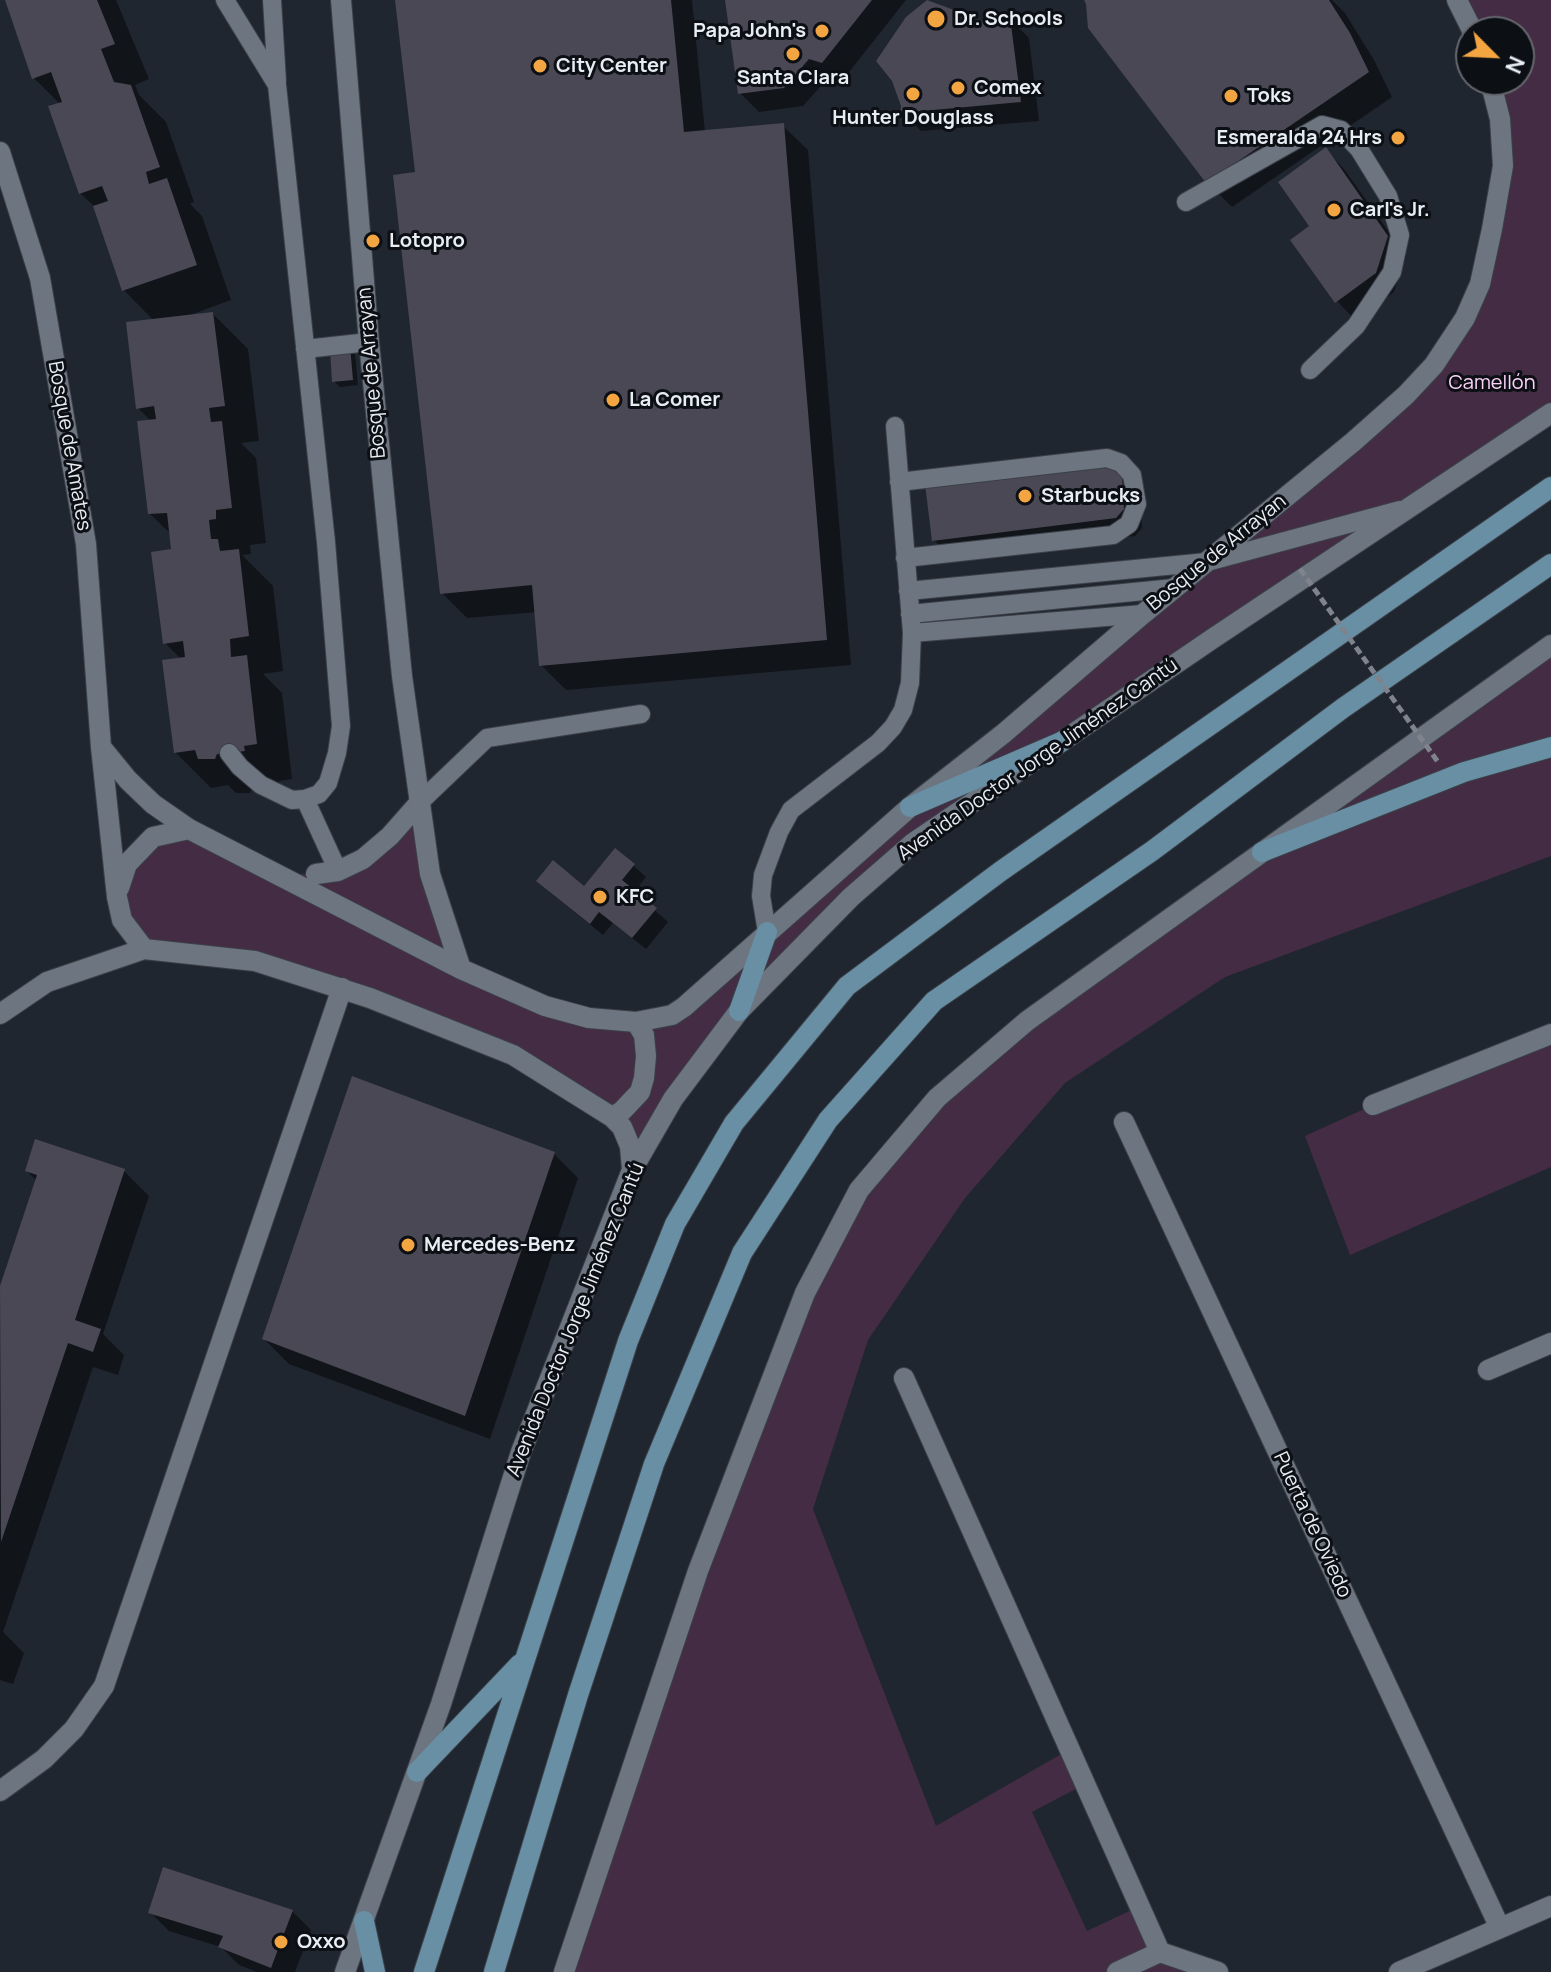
<!DOCTYPE html>
<meta charset="utf-8">
<style>
body{margin:0}
#map{position:relative;width:1551px;height:1972px;overflow:hidden;background:#202630;font-family:Manrope,sans-serif}
canvas{display:block}
.north{position:absolute;left:1455px;top:16px;width:80px;height:80px;box-sizing:border-box;background:#0c0f14;border:2px solid #64676d;border-radius:50%;rotate:114deg;font-size:22px;font-weight:700;line-height:32px;text-align:center;color:#e8ecf3}
.north::after{content:'';display:block;margin:auto;width:28px;height:36px;background:#f2a541;clip-path:polygon(50% 0,100% 100%,50% 72%,0 100%)}
</style>
<div id="map">
<canvas width="1551" height="1972"></canvas>
<div class="north">N</div>
</div>
<script>
const g = document.querySelector('canvas').getContext('2d');
g.lineJoin = 'round';
function fill(path, color) {
  g.fillStyle = color;
  g.fill(path, 'evenodd');
}
function shape(rows) {
  const path = new Path2D();
  for (const r of rows) {
    path.moveTo(r[0], r[1]);
    for (let i = 2; i < r.length; i += 2) path.lineTo(r[i], r[i + 1]);
  }
  return path;
}
function trace(path, color, width, dash) {
  g.strokeStyle = color;
  g.lineWidth = width;
  g.lineCap = dash ? 'butt' : 'round';
  g.setLineDash(dash || []);
  g.stroke(path);
}
function label(font, color, halo, rows, align = 'center') {
  g.font = font + ' Manrope,sans-serif';
  g.lineWidth = 6;
  g.setLineDash([]);
  g.textBaseline = 'middle';
  g.strokeStyle = halo;
  g.fillStyle = color;
  for (const [text, x, y, turn = 0] of rows) {
    g.save();
    g.translate(x, y);
    g.rotate((+turn || 0) * Math.PI / 180);
    g.textAlign = isNaN(turn) ? turn : align;
    if (halo) g.strokeText(text, 0, 0);
    g.fillText(text, 0, 0);
    g.restore();
  }
}
const green = shape([
 [1457,0,1551,0,1551,413,913,843,739,1011,632,1170,630,1146,578,1093,342,988,144,949,122,920,127,864,189,829,281,874,316,874,338,871,420,802,461,969,545,1006,672,1015,1353,442,1465,318,1503,166,1490,80,1519,80,1519,32,1473,32],
 [1551,645,1551,856,1225,977,1065,1083,965,1198,868,1340,813,1509,936,1826,1070,1749,1085,1784,1032,1812,1087,1931,1140,1906,1160,1952,1218,1972,564,1972,698,1571,859,1190,937,1098],
 [1551,1034,1551,1167,1350,1255,1305,1136,1373,1105]
]);
const shadow = shape([
 [7,0,116,0,149,79,135,85,139,95,166,122,194,202,190,204,202,216,231,300,190,315,213,314,248,349,259,441,241,443,256,458,266,543,250,545,251,554,242,555,273,586,283,671,263,674,282,693,292,779,279,781,280,786,252,789,250,793,236,793,228,785,211,788,175,752,182,660,165,643,174,551,172,535,150,514,152,422,138,408,154,321,124,290,96,208,80,193,60,104,34,78],
 [397,0,692,0,705,132,783,126,808,150,851,665,566,690,541,665,537,612,467,618,442,593,418,173],
 [727,0,906,0,842,81,829,77,803,106,759,112,740,93],
 [1086,0,1332,0,1345,13,1374,60,1392,97,1232,207,1207,182],
 [1010,19,1029,38,1039,121,921,131,902,112,981,22],
 [1326,150,1344,169,1406,256,1394,292,1355,320,1337,301,1312,227],
 [349,348,355,354,358,385,340,387,334,381],
 [1115,469,1140,495,1142,528,1135,536,953,559,934,540],
 [616,850,646,877,634,892,668,922,646,949,613,923,603,935,551,893,585,889],
 [553,1153,578,1178,490,1439,289,1364,264,1339],
 [27,1171,124,1171,149,1196,103,1334,124,1355,118,1375,93,1367,3,1632,24,1653,13,1684,0,1680,0,1293,37,1181],
 [292,1911,311,1930,295,1972,257,1972,239,1965,221,1947,169,1931,150,1912]
]);
const building = shape([
 [5,0,97,0,115,44,101,49,114,82,131,85,160,167,146,172,149,184,167,178,197,265,122,291,93,206,108,201,102,186,79,194,48,106,62,102,51,72,32,79],
 [395,0,671,0,684,132,784,123,827,640,539,666,532,585,440,594,393,175,415,172],
 [725,0,872,0,822,63,809,59,784,88,738,94],
 [927,0,981,20,1010,17,1021,102,900,113,901,106,892,81,876,61,906,17],
 [1084,0,1329,0,1350,33,1369,72,1206,183,1088,28,1086,4],
 [1326,147,1388,236,1376,273,1335,303,1290,240,1309,226,1278,182],
 [213,312,225,406,209,408,211,422,222,421,232,508,216,510,216,519,209,520,211,539,218,539,220,551,239,549,249,636,230,639,231,657,247,655,257,744,244,746,245,751,217,754,215,759,198,759,195,750,174,753,162,660,185,657,183,641,163,644,151,552,171,549,167,513,148,514,137,421,156,419,154,406,136,409,126,322],
 [350,346,353,380,332,382,330,348],
 [1104,464,1122,474,1124,509,1116,518,932,541,925,484],
 [615,848,635,864,622,880,657,908,632,938,599,912,590,924,536,881,553,860,584,886],
 [352,1076,555,1152,465,1416,262,1339],
 [35,1139,125,1169,75,1320,101,1329,93,1352,68,1343,1,1542,0,1286,37,1175,25,1171],
 [163,1867,293,1910,271,1968,218,1947,223,1936,148,1913]
]);
const service = shape([
 [225,0,277,85,326,542,341,726,337,753,328,783,319,794,305,799,292,800,261,785,240,767,229,753],
 [272,0,277,81],
 [1186,202,1322,125,1341,130,1359,149,1388,196,1400,235,1392,272,1356,326,1310,370],
 [305,349,369,342],
 [899,482,1107,458,1121,463,1132,475,1137,504,1129,524,1113,535,905,558],
 [908,591,1207,562,1400,510],
 [910,614,1174,588],
 [912,633,1143,614],
 [305,799,338,871],
 [420,802,487,738,641,714],
 [767,932,761,896,763,875,779,832,791,810,878,743,893,727,903,710,910,683,912,633,895,426]
]);
const minor = shape([
 [316,874,338,871,363,859,390,836,420,802],
 [1373,1105,1551,1034],
 [1124,1122,1500,1928],
 [1488,1370,1551,1343],
 [904,1378,1160,1952,1218,1972],
 [0,1791,44,1759,74,1729,104,1686,342,988],
 [1117,1972,1160,1952],
 [1399,1972,1551,1906]
]);
const tertiary = shape([
 [341,0,369,342,402,676,430,874,461,969],
 [1457,0,1473,32],
 [0,152,40,278,86,544,101,747,117,897,122,920,144,949],
 [101,747,128,780,153,804,189,829,461,969,545,1006,589,1018,636,1022,672,1015,684,1007,910,807,1003,734,1143,614,1353,442,1406,395,1434,365,1465,318,1480,284,1492,229,1503,166,1500,119,1490,80],
 [119,888,127,864,153,837,189,829],
 [0,1014,47,982,144,949,255,961,370,998,513,1055,612,1117,622,1127,630,1146,632,1170],
 [612,1117,622,1111,640,1092,644,1078,646,1056,644,1035,636,1022],
 [345,1972,441,1704,521,1452,632,1170,673,1099,739,1011,851,897,913,843,1212,639,1551,413],
 [564,1972,698,1571,805,1293,859,1190,937,1098,1027,1021,1551,645]
]);
const secondary = shape([
 [910,807,1061,742],
 [1262,852,1464,772,1551,747],
 [739,1011,767,932],
 [417,1772,520,1664],
 [364,1921,375,1972],
 [424,1972,628,1341,675,1224,734,1123,847,986,1001,871,1551,487],
 [494,1972,578,1695,654,1464,742,1253,828,1120,934,1001,1152,851,1343,708,1551,564]
]);
const pathBridge = shape([
 [1300,569,1438,762]
]);
const markers = [
 [936,19,10,"#f2a541"],
 [822,31,8,"#f2a541"],
 [793,54,8,"#f2a541"],
 [540,66,8,"#f2a541"],
 [958,88,8,"#f2a541"],
 [913,94,8,"#f2a541"],
 [1231,96,8,"#f2a541"],
 [1398,138,8,"#f2a541"],
 [1334,210,8,"#f2a541"],
 [373,241,8,"#f2a541"],
 [613,400,8,"#f2a541"],
 [1025,496,8,"#f2a541"],
 [600,897,8,"#f2a541"],
 [408,1245,8,"#f2a541"],
 [281,1942,8,"#f2a541"]
];
const poiNames = [
 ["Dr. Schools",954,19],
 ["Papa John's",806,31,"right"],
 ["City Center",556,66],
 ["Santa Clara",793,78,"center"],
 ["Comex",974,88],
 ["Toks",1247,96],
 ["Hunter Douglass",913,118,"center"],
 ["Esmeralda 24 Hrs",1382,138,"right"],
 ["Carl's Jr.",1350,210],
 ["Lotopro",389,241],
 ["La Comer",629,400],
 ["Starbucks",1041,496],
 ["KFC",616,897],
 ["Mercedes-Benz",424,1245],
 ["Oxxo",297,1942]
];
const streetNames = [
 ["Bosque de Arrayan",372,373,-95],
 ["Bosque de Amates",69,446,80],
 ["Bosque de Arrayan",1217,553,-39],
 ["Avenida Doctor Jorge Jiménez Cantú",1038,760,-35],
 ["Avenida Doctor Jorge Jiménez Cantú",576,1320,-68],
 ["Puerta de Oviedo",1312,1525,65]
];
const parkNames = [
 ["Camellón",1492,383]
];
fill(green, '#442c44');
fill(shadow, '#0007');
fill(building, '#4a4854');
trace(service, '#3b4048', 20);
trace(minor, '#3b4048', 22);
trace(tertiary, '#3b4048', 22);
trace(secondary, '#3b4048', 22);
trace(service, '#6d7581', 18);
trace(minor, '#6d7581', 20);
trace(tertiary, '#6d7581', 20);
trace(secondary, '#688fa4', 20);
trace(pathBridge, '#7e838c', 5, [8, 4]);
for (const [x, y, r, color] of markers) {
  const dot = new Path2D();
  dot.arc(x, y, r, 0, 2 * Math.PI);
  g.fillStyle = color;
  g.fill(dot);
  trace(dot, '#0c0f14', 3);
}
label('bold 20px', '#e8ecf3', '#0c0f14', poiNames, 'left');
label('20px', '#e8ecf3', '#0c0f14', streetNames);
label('20px', '#fbd2f9', '#0c0f14', parkNames);
</script>
